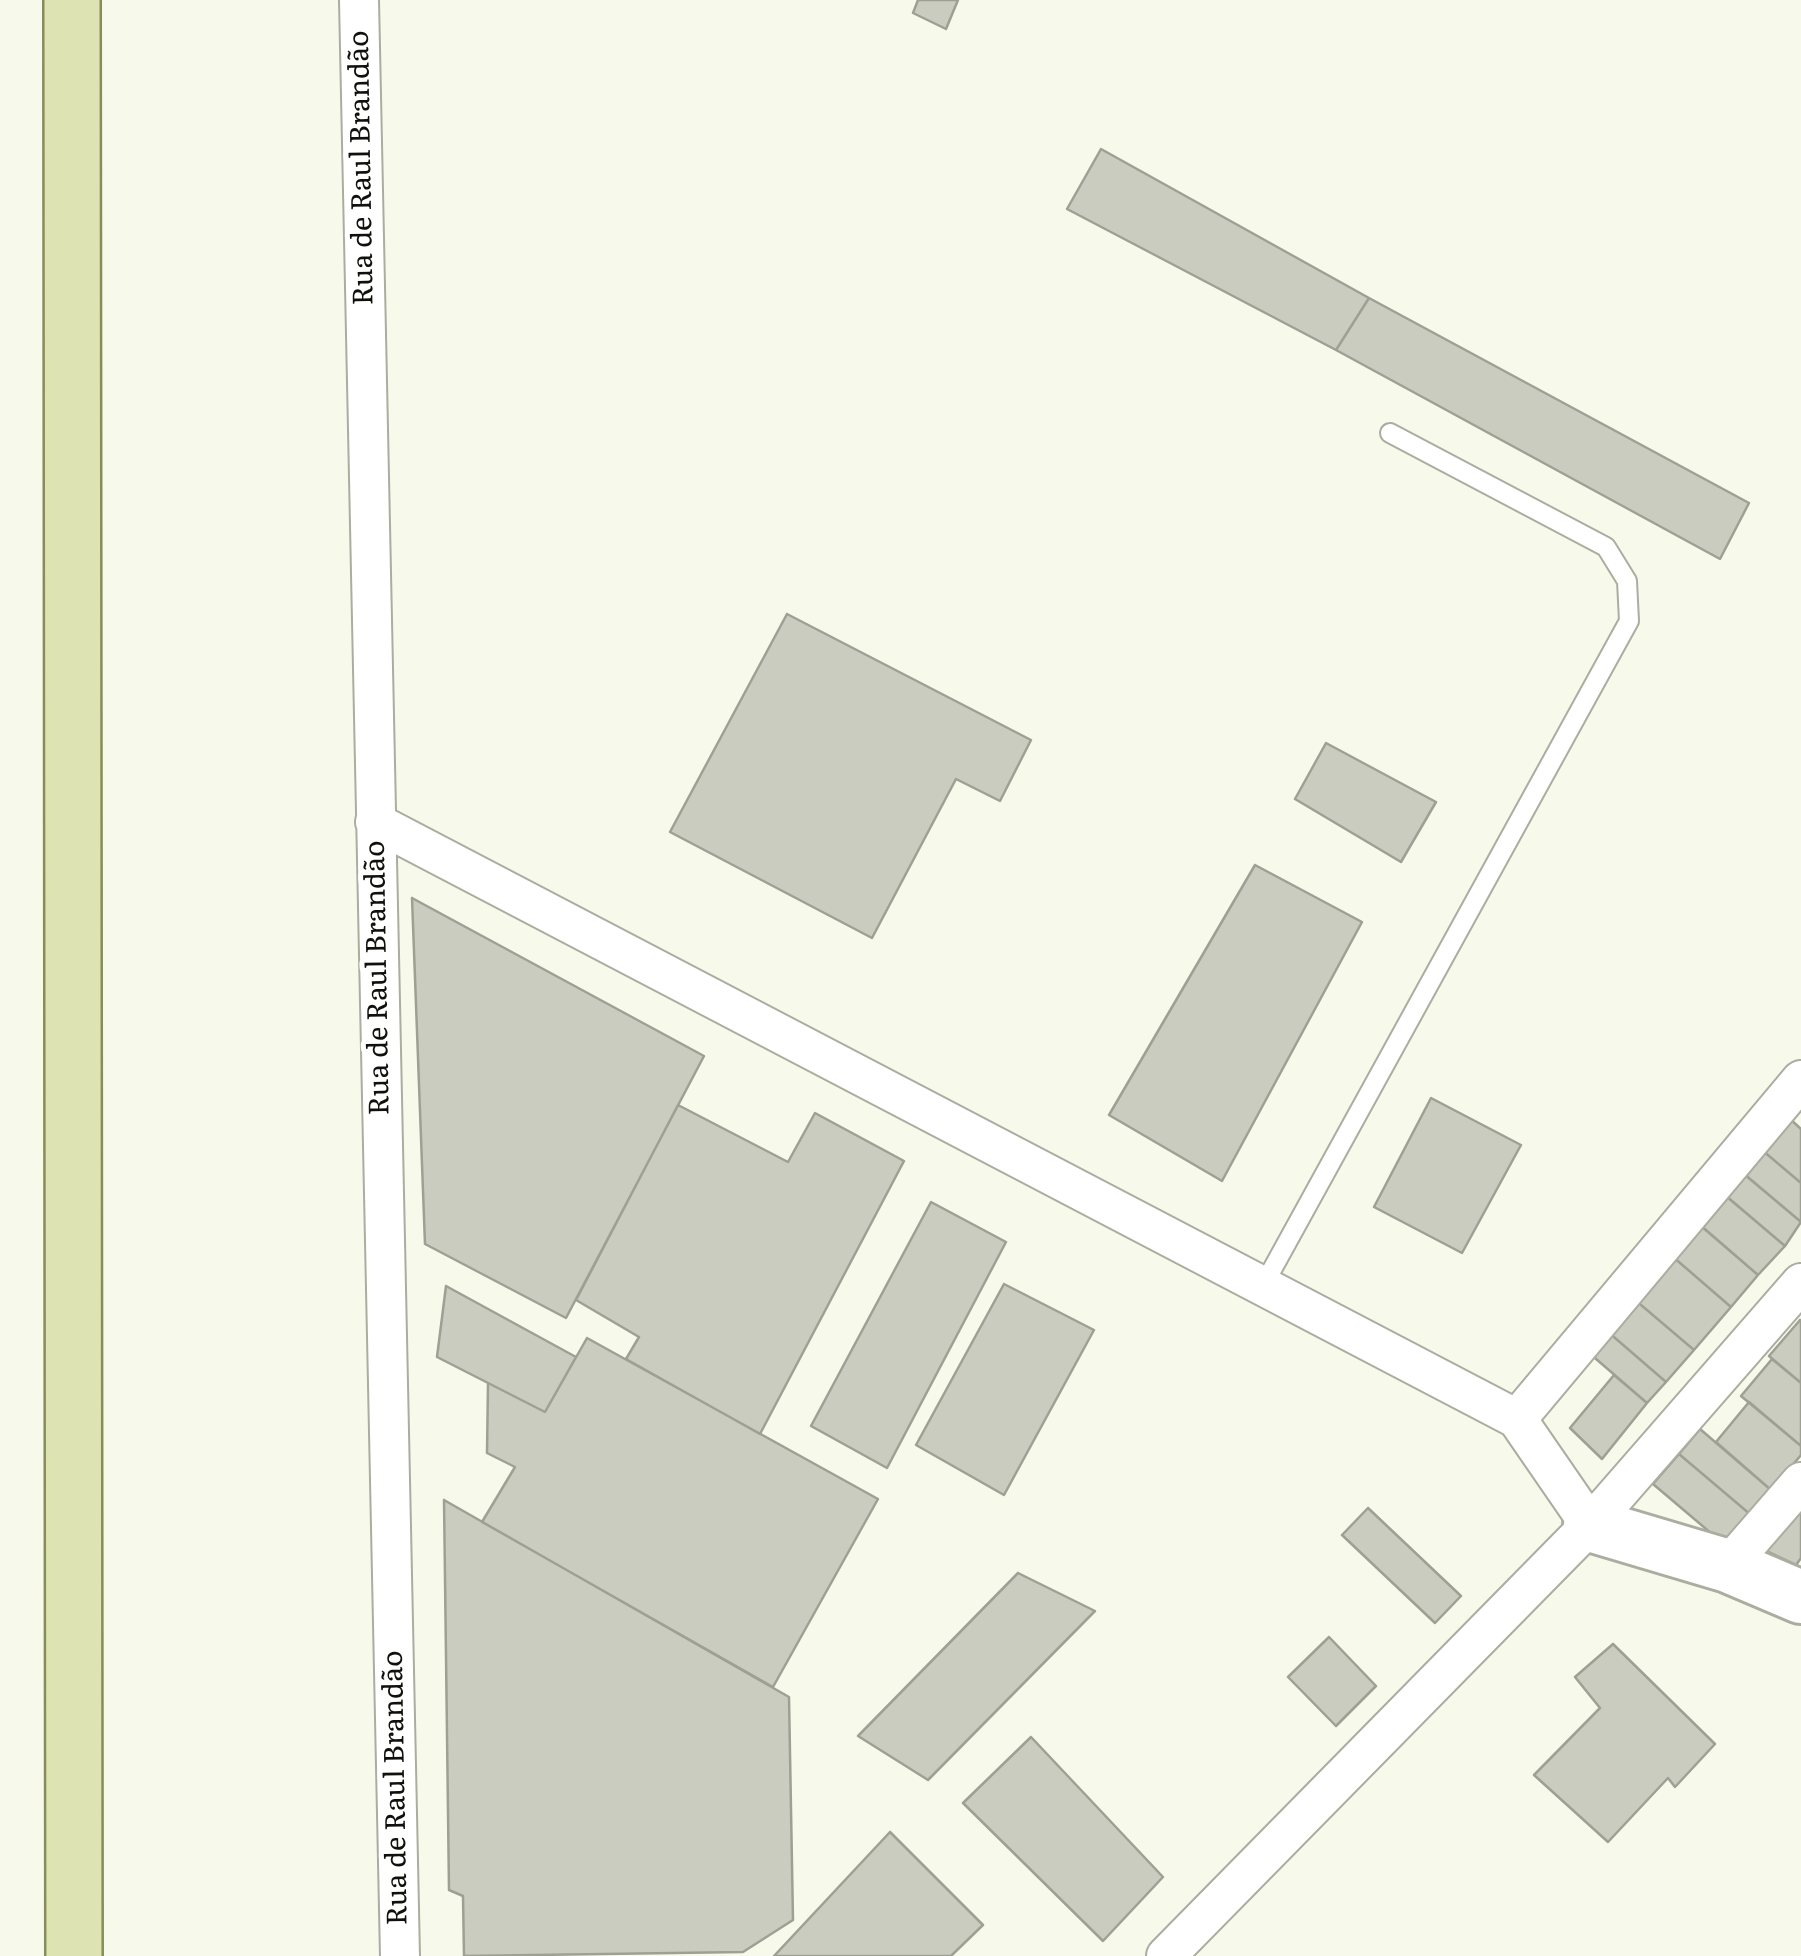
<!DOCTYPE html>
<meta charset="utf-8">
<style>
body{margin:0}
canvas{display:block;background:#f7f9eb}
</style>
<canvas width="1801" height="1956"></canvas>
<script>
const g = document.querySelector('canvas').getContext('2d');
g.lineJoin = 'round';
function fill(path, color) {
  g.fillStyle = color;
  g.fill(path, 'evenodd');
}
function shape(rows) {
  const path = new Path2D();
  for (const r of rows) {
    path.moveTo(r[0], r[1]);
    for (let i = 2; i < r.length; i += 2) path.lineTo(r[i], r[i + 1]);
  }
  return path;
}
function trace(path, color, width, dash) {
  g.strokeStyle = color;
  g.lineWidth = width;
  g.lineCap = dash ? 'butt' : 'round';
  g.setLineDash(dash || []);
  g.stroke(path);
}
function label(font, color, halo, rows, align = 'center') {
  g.font = font + ' Literata,serif';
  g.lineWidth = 10;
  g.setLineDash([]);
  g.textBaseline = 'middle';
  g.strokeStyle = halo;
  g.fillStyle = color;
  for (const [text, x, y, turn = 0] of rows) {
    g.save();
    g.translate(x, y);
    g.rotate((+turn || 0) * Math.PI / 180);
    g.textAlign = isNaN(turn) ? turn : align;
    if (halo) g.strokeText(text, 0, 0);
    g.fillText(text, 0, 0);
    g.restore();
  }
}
const building = shape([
 [918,0,958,0,946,29,913,13,918,0],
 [1101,149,1369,298,1336,350,1067,209,1101,149],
 [1369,298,1749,503,1720,559,1336,350,1369,298],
 [787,614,1031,740,1000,801,956,779,872,938,670,832,787,614],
 [1326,743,1436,802,1401,862,1295,799,1326,743],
 [1255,865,1362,922,1222,1181,1109,1115,1255,865],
 [412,898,704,1056,566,1318,425,1244,412,898],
 [1431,1098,1521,1145,1462,1253,1374,1207,1431,1098],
 [678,1105,788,1162,815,1113,904,1161,760,1434,626,1359,639,1337,576,1300,678,1105],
 [1789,1118,1801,1129,1801,1183,1762,1150,1789,1118],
 [1762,1150,1801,1183,1801,1222,1743,1173,1762,1150],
 [1738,1169,1801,1222,1785,1246,1720,1191,1738,1169],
 [1725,1195,1785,1246,1758,1275,1701,1226,1725,1195],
 [931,1202,1006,1242,887,1468,811,1426,931,1202],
 [1699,1224,1758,1275,1731,1307,1672,1256,1699,1224],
 [1672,1256,1731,1307,1694,1350,1634,1299,1672,1256],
 [1004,1284,1094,1330,1004,1495,916,1445,1004,1284],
 [446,1286,576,1357,545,1412,437,1357,446,1286],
 [1634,1299,1694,1350,1666,1382,1607,1331,1634,1299],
 [1800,1320,1801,1321,1801,1383,1769,1356,1800,1320],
 [1607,1331,1666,1382,1647,1403,1588,1352,1607,1331],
 [587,1338,878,1499,773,1687,482,1522,515,1467,487,1453,488,1383,545,1412,587,1338],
 [1772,1359,1801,1383,1801,1446,1741,1396,1772,1359],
 [1614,1375,1647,1403,1602,1459,1570,1428,1614,1375],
 [1749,1402,1801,1446,1801,1455,1771,1490,1716,1442,1749,1402],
 [1700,1429,1771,1490,1751,1515,1679,1454,1700,1429],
 [1679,1454,1751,1515,1725,1545,1653,1484,1679,1454],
 [444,1500,789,1697,793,1920,743,1952,464,1956,463,1896,449,1890,444,1500],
 [1801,1503,1801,1558,1796,1565,1764,1550,1801,1503],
 [1368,1508,1461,1596,1435,1623,1342,1535,1368,1508],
 [1018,1573,1095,1611,928,1780,858,1736,1018,1573],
 [1329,1637,1376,1686,1336,1726,1288,1677,1329,1637],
 [1613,1644,1715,1744,1675,1787,1668,1778,1608,1842,1534,1775,1600,1708,1575,1677,1613,1644],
 [1031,1737,1163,1877,1103,1941,963,1803,1031,1737],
 [890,1832,983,1925,951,1956,774,1956,890,1832]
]);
const lane = shape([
 [1263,1286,1629,621,1627,581,1606,547,1390,433]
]);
const street = shape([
 [359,0,400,1956],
 [375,822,1517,1419,1590,1525],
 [1517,1419,1801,1080],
 [1728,1566,1801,1482],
 [1166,1956,1590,1525,1801,1283]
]);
const secondary = shape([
 [1590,1525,1728,1566,1801,1597]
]);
const primary = shape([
 [72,0,74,1956]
]);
const streetNames = [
 ["Rua de Raul Brandão",362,168,-91],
 ["Rua de Raul Brandão",378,978,-91],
 ["Rua de Raul Brandão",396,1788,-91]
];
fill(building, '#caccbf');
trace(building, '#9ea093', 2.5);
trace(lane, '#abada0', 22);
trace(street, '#abada0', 42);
trace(secondary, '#abada0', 58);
trace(primary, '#878d58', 60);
trace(lane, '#fff', 18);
trace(street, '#fff', 38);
trace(secondary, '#fff', 52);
trace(primary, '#dde3b3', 55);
label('28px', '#10110c', '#fff', streetNames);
</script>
